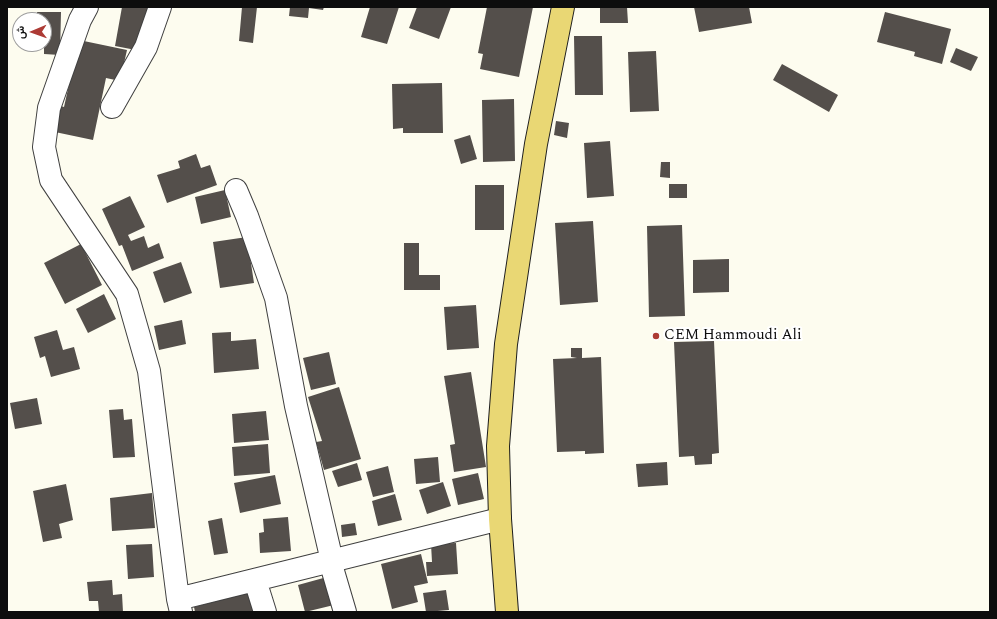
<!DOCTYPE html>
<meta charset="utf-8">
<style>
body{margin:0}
#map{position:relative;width:997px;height:619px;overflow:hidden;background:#fdfcef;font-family:Spectral,Vazirmatn,serif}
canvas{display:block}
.frame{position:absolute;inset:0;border:8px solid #0d0d0d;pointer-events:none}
.north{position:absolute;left:12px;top:12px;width:40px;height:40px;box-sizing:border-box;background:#fff;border:1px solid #9e9e9e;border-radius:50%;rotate:268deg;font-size:11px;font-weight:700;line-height:16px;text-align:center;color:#0d0d0d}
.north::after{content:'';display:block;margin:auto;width:14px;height:18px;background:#ad3b35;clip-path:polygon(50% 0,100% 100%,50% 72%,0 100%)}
</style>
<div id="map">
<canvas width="997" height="619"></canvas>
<div class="frame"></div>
<div class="north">ش</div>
</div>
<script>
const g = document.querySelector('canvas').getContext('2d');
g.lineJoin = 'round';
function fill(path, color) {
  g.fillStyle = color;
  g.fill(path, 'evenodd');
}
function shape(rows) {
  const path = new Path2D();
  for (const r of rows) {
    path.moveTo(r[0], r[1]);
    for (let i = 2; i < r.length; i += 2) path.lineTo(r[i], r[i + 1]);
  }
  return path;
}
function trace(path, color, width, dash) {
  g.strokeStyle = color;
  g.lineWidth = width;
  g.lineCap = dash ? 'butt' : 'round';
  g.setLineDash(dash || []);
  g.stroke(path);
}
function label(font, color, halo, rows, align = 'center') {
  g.font = font + ' Spectral,serif';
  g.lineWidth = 4;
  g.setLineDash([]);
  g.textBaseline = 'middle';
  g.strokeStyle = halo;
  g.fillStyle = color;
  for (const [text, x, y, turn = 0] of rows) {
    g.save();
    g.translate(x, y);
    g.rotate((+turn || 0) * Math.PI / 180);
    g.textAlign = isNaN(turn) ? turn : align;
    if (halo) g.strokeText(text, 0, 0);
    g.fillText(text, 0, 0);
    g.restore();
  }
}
const building = shape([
 [122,7,150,7,141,51,115,46],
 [242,7,257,7,253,43,239,41],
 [290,7,324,7,323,10,309,8,308,18,289,16],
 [370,7,399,7,387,44,361,37],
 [417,7,451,7,439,39,409,28],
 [487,7,533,7,519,77,480,69,483,54,478,53],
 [600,7,627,7,628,23,600,23],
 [694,7,749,7,752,23,699,32],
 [37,12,61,12,60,55,44,54,44,20,37,20],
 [885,12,951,29,942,64,914,56,915,52,877,42],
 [574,36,602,36,603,95,575,95],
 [79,40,127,50,120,81,106,78,93,140,55,132,61,106,64,107],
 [956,48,978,57,971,71,950,62],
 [656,51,659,111,630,112,628,52],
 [782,64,838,95,829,112,773,80],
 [442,83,443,133,403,133,403,128,393,129,392,84],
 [514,99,515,161,483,162,482,100],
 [556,121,569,123,567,138,554,135],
 [470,135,477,159,461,164,454,140],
 [610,141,614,196,587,198,584,143],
 [196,154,201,168,210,165,217,185,167,203,157,175,180,168,178,161],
 [661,162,670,162,670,178,660,177],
 [669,184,687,184,687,198,669,198],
 [475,185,504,185,504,230,475,230],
 [225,190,231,217,201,224,195,197],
 [130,196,145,227,128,235,131,241,144,236,148,248,159,243,164,258,132,271,122,245,119,246,102,209],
 [593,221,598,302,560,305,555,223],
 [682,225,685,316,649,317,647,226],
 [247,237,254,283,220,288,213,242],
 [404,243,419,243,419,275,440,275,440,290,404,290],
 [81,244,102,285,65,304,44,263],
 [729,259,729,292,693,293,693,260],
 [181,262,192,293,164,303,153,272],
 [104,294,116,319,88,333,76,309],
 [476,305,479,348,447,350,444,307],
 [182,320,186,344,159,350,154,326],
 [57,330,63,350,74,347,80,369,51,377,45,356,40,358,34,337],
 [231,332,231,341,256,339,259,369,214,373,212,333],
 [714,341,719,453,712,454,712,464,695,465,694,456,679,457,674,342],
 [571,348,582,348,582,358,601,357,604,453,585,454,585,451,557,452,553,359,577,358,571,357],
 [329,352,336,384,311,390,303,358],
 [471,372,486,467,454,472,450,445,455,444,444,376],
 [339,387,361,459,324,470,316,442,322,441,308,397],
 [37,398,42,424,15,429,10,403],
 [123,409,124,420,132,419,135,457,113,458,109,410],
 [266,411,269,440,234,443,232,414],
 [268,444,270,473,234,476,232,447],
 [438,457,440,482,416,484,414,459],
 [667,462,668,485,638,487,636,464],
 [357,463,362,480,338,487,332,471],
 [388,466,394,492,373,497,366,472],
 [478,473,484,499,458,505,452,479],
 [275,475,281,504,240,513,234,483],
 [443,482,451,506,427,514,419,490],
 [66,484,73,520,59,524,62,538,43,542,33,491],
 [152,493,155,528,112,531,110,498],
 [395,494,402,520,378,526,372,501],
 [288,517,291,551,260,553,259,533,264,532,263,519],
 [222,518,228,553,214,555,208,521],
 [355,523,357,535,342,537,341,525],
 [456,543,458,574,427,576,426,562,432,562,431,544],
 [152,544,154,577,128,579,126,545],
 [421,554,428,583,414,586,418,602,392,609,381,564],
 [327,577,334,605,305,612,298,585],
 [112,580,113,595,122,594,123,612,99,612,98,601,89,601,87,582],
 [446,590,449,610,426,612,423,593],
 [251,592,256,612,195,612,194,607]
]);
const minor = shape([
 [87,7,80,20,49,108,44,147,51,180,127,294,149,371,178,599],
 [112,107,146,47,160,7],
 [236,190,247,216,276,298,296,406,332,561],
 [330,561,345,612],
 [255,580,265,612],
 [181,612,178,599,500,519]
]);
const major = shape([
 [507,612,500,519,498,446,506,344,536,144,563,7]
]);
const markers = [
 [656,336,4,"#ad3b35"]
];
const poiNames = [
 ["CEM Hammoudi Ali",664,336]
];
fill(building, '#544f4b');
trace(minor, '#404040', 24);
trace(major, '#1e1e1e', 24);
trace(minor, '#fff', 22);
trace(major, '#e9d774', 22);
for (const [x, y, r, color] of markers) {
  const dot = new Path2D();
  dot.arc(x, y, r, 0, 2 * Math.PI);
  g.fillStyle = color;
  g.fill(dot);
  trace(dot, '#fff', 1.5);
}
label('15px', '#0d0d0d', '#fff', poiNames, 'left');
</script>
